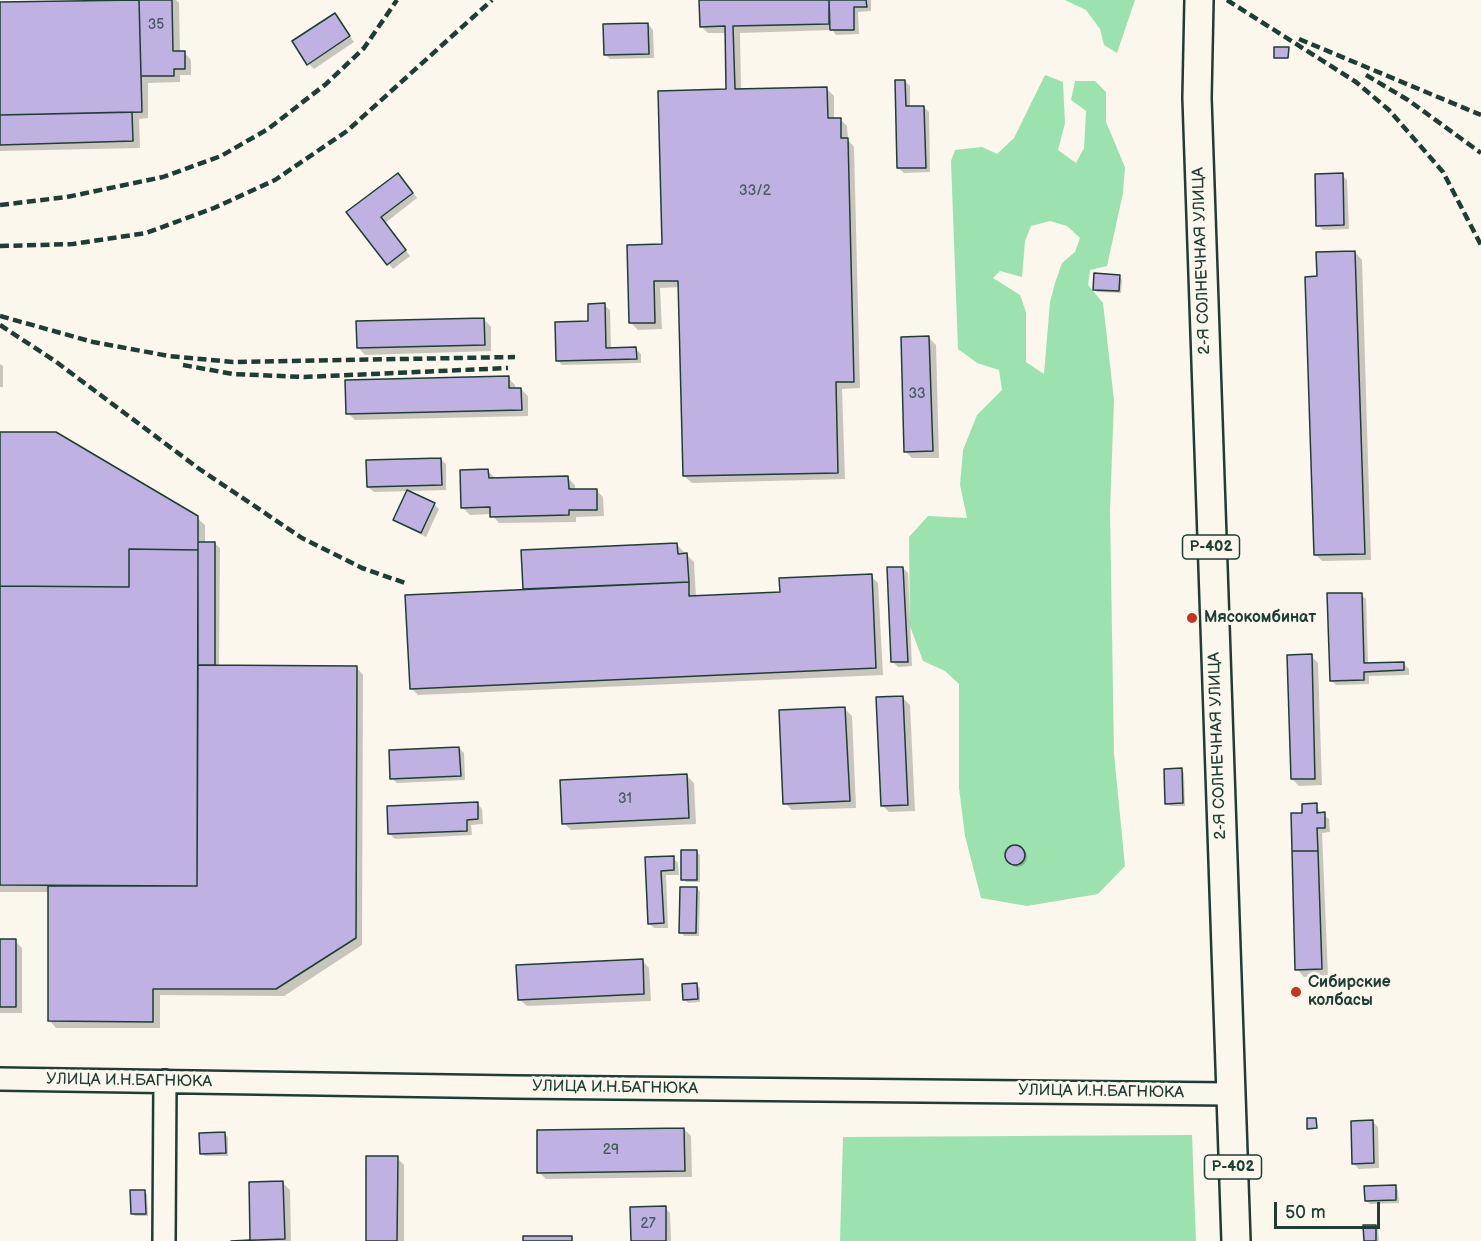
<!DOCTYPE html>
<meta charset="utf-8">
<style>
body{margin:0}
#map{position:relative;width:1481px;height:1241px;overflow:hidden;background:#fbf7ec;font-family:"Balsamiq Sans",sans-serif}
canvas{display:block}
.scale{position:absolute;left:1274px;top:1202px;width:106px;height:27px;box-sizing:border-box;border:3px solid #1f3d34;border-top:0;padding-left:8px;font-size:18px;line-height:21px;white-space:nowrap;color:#1f3d34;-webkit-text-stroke:4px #fbf7ec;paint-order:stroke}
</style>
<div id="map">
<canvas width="1481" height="1241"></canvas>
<div class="scale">50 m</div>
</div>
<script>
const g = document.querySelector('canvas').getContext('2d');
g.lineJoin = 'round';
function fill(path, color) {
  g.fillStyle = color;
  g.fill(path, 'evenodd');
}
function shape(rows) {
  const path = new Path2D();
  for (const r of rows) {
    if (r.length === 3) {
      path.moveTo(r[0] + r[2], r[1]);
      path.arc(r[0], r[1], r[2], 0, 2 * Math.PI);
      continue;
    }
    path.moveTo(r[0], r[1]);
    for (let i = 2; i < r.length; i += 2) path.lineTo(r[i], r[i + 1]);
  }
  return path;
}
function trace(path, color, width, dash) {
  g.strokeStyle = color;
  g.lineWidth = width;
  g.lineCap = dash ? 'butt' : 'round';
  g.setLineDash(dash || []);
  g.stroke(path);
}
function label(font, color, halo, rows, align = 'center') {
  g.font = font + ' "Balsamiq Sans",sans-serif';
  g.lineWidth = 6;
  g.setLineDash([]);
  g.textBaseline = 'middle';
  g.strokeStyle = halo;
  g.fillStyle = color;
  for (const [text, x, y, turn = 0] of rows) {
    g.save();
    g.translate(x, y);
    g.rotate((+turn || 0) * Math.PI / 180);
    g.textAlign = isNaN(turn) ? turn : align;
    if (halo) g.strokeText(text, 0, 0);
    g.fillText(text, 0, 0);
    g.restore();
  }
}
const green = shape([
 [1065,0,1135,0,1117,53,1104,45,1100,29,1086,10],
 [1045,75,1063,82,1065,123,1058,150,1076,163,1084,148,1086,111,1071,100,1075,81,1095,81,1106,92,1106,122,1125,167,1123,193,1107,266,1090,270,1088,285,1103,303,1114,400,1110,511,1114,754,1125,866,1098,894,1027,906,981,898,965,836,959,788,959,684,945,671,923,661,910,626,909,537,928,516,967,518,960,485,963,450,977,415,1002,390,999,370,977,363,958,349,951,161,955,150,982,147,997,154,1014,138],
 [1050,221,1067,226,1080,238,1075,252,1062,263,1055,283,1050,302,1044,374,1026,362,1026,312,1020,295,993,278,1000,271,1022,277,1025,241,1031,226],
 [1192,1135,1196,1241,840,1241,843,1137]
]);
const shadow = shape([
 [176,0,179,3,180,53,184,52,191,60,191,75,180,75,180,82,148,83,148,118,139,119,140,148,0,151,0,4],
 [700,0,871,0,871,11,858,12,859,34,836,35,832,30,740,33,741,91,827,89,834,96,834,119,840,119,847,126,848,140,854,147,860,388,842,389,845,479,692,483,684,476,680,287,660,288,662,329,638,330,631,323,728,91,726,33,708,33,701,26],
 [335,15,354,42,314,69,309,64],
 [648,24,653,30,654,58,610,59,605,54],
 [905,81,910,86,910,108,924,107,929,112,930,172,904,173,898,168],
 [398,174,417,198,385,223,410,256,393,269,348,212],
 [1342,175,1347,180,1349,229,1323,230,1318,225],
 [1355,252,1362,260,1371,560,1322,561,1315,554,1318,278],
 [1119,276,1122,280,1121,293,1097,292,1094,289],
 [604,305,610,310,611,350,636,349,641,354,641,363,562,365,557,360],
 [484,319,491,327,491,351,365,355,358,347],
 [929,338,936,345,939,458,912,458,905,451],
 [0,364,3,366,3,387,0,387],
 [508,378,515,385,515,389,521,389,528,396,528,416,355,420,348,413],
 [0,433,197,518,205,525,205,543,214,543,220,548,219,667,356,667,363,675,362,945,284,996,160,995,160,1028,56,1028,49,1020,50,892,0,892],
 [441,459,446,464,446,490,374,492,368,487],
 [488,471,495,478,568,478,575,485,575,491,596,490,603,497,604,516,576,517,576,522,499,523,491,514,470,515,462,507],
 [434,504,439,509,426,537,394,520],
 [677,545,694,562,696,598,781,594,871,576,878,583,883,675,418,695,411,688,525,591,523,552],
 [903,568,908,573,912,666,898,667,893,662],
 [1361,594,1366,599,1368,664,1403,663,1409,669,1409,675,1369,676,1369,684,1336,685,1331,680],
 [1311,656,1318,663,1322,785,1299,786,1292,779],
 [903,698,910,705,915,811,889,812,882,805],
 [845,709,852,716,856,808,792,810,785,803],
 [459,748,464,753,465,780,397,783,391,778],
 [1181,770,1184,773,1185,806,1170,806,1166,803],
 [687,776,694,783,696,824,571,830,564,823],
 [477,803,482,809,483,824,471,825,472,835,395,839,390,834],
 [1316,805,1321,814,1329,819,1330,832,1322,833,1328,976,1304,977,1297,969,1304,815],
 [1017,857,10],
 [696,852,700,855,700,882,686,882,683,879],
 [673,858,678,863,679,875,666,875,668,928,654,928,649,923,646,859],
 [697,888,700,892,699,936,684,936,681,932],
 [0,941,15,941,22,948,22,1013,0,1013],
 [642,960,649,968,651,1001,527,1006,519,999],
 [696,985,700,988,700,1002,688,1003,684,999],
 [1373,1122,1378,1127,1379,1168,1359,1169,1353,1163],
 [684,1129,691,1136,692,1177,546,1179,539,1172],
 [225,1134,228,1137,228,1156,205,1156,201,1153],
 [397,1158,404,1165,404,1241,367,1241],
 [250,1183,283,1183,290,1190,291,1241,252,1241],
 [1395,1187,1398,1190,1399,1203,1370,1204,1366,1201],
 [144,1191,147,1194,148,1216,135,1216,132,1213],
 [665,1208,670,1213,671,1241,632,1241],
 [1375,1226,1378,1229,1379,1241,1365,1241]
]);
const building = shape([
 [139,0,142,112,0,115,0,2,139,0],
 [139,0,172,0,173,51,185,51,185,69,174,69,174,76,141,76,139,0],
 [699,0,829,0,829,24,733,26,735,89,827,87,828,118,841,118,841,138,848,138,854,382,836,382,838,473,683,476,678,281,654,281,655,323,629,323,627,245,662,244,658,91,726,89,725,26,700,27,699,0],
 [829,0,866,0,867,7,854,7,854,30,830,30,829,0],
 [335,13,350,36,307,65,292,41,335,13],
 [648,23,649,54,604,55,603,24,648,23],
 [1274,47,1289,47,1288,58,1274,58,1274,47],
 [895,80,905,80,906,106,924,106,926,168,897,168,895,80],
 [132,112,133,141,0,145,0,115,132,112],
 [398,173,413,193,381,217,406,250,387,265,346,212,398,173],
 [1343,173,1344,225,1316,226,1315,174,1343,173],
 [1355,251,1365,554,1314,555,1305,277,1317,276,1316,252,1355,251],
 [1094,273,1120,275,1119,291,1093,290,1094,273],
 [605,303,606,348,636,347,637,359,556,361,555,322,588,321,588,304,605,303],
 [484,318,485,345,357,348,356,321,484,318],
 [929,336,933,451,904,452,901,337,929,336],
 [509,376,509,388,521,388,522,410,346,414,345,380,509,376],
 [0,432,56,432,198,516,198,550,129,549,129,587,0,586,0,432],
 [441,458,442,485,367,487,366,460,441,458],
 [488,469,489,478,568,476,569,489,597,489,597,510,569,510,569,515,490,517,490,507,461,508,460,470,488,469],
 [407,490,435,503,421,533,393,520,407,490],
 [198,542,215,542,215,665,198,665,198,542],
 [677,543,678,554,687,553,689,582,523,589,521,550,677,543],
 [129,549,198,550,197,886,0,885,0,586,129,587,129,549],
 [887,567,903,567,908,662,891,662,887,567],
 [872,574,876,668,410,689,405,595,689,582,689,596,780,592,779,578,872,574],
 [1327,593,1362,593,1364,663,1404,662,1404,670,1364,672,1364,680,1330,681,1327,593],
 [1312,654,1315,779,1291,779,1287,655,1312,654],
 [198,665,357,666,356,938,276,989,153,989,153,1022,48,1021,48,886,197,886,198,665],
 [903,696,908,805,881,806,876,697,903,696],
 [845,707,850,801,783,804,779,710,845,707],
 [459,747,461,776,390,779,389,750,459,747],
 [1182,768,1183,803,1165,804,1164,769,1182,768],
 [687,774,689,818,562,824,560,780,687,774],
 [478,802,478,819,467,820,467,831,388,834,387,806,478,802],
 [1317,803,1317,813,1325,812,1325,828,1317,828,1318,851,1292,851,1291,813,1302,813,1302,804,1317,803],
 [1015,855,10],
 [681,850,697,850,697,880,681,880,681,850],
 [1292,851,1318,851,1322,969,1295,970,1292,851],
 [674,856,674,870,661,871,664,923,648,924,645,857,674,856],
 [680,887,697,887,696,933,679,933,680,887],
 [0,939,16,939,16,1007,0,1007,0,939],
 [643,959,644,994,518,1000,516,965,643,959],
 [697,983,698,999,683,1000,682,984,697,983],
 [1307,1118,1316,1118,1317,1128,1307,1129,1307,1118],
 [1373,1120,1374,1163,1352,1164,1351,1121,1373,1120],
 [684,1128,685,1171,537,1173,537,1130,684,1128],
 [225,1132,226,1153,200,1154,199,1133,225,1132],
 [366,1156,398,1156,397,1241,366,1241,366,1156],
 [283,1181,285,1239,231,1241,250,1240,249,1182,283,1181],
 [1396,1185,1396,1200,1365,1201,1364,1186,1396,1185],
 [130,1190,145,1190,146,1214,131,1214,130,1190],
 [666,1206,666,1241,631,1241,630,1207,666,1206],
 [1363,1225,1376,1225,1376,1241,1364,1241,1363,1225],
 [523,1236,572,1236,572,1241,523,1241,523,1236]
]);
const minor = shape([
 [0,1079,514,1087,1230,1094],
 [164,1241,165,1081]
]);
const major = shape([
 [1199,0,1197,98,1236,1241]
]);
const rail = shape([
 [1227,0,1356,82,1389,110,1443,172,1481,245],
 [1299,39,1481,115],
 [1366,75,1408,100,1481,153],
 [0,205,67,197,163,177,221,156,268,129,326,84,364,48,397,0],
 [0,246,73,244,146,233,214,208,275,180,347,131,492,0],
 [0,316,93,342,169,356,233,362,515,357],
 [0,325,55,361,198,468,302,538,362,568,408,584],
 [183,365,233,374,304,377,508,368]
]);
const markers = [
 [1192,618,6,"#c8321e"],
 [1296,992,6,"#c8321e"]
];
const numberNames = [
 ["35",156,25],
 ["33/2",755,191],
 ["33",917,394],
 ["31",625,799],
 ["29",611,1150],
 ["27",648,1224]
];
const shields = [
 [1211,547,57],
 [1233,1167,57]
];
const shieldNames = [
 ["Р-402",1211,547],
 ["Р-402",1233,1167]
];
const streetNames = [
 ["2-Я СОЛНЕЧНАЯ УЛИЦА",1202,261,-92],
 ["2-Я СОЛНЕЧНАЯ УЛИЦА",1218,746,-92],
 ["УЛИЦА И.Н.БАГНЮКА",129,1081,1],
 ["УЛИЦА И.Н.БАГНЮКА",615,1088,1],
 ["УЛИЦА И.Н.БАГНЮКА",1101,1092,1]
];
const poiNames = [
 ["Мясокомбинат",1204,618],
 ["Сибирские",1308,983],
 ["колбасы",1308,1001]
];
fill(green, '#9ce2ae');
fill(shadow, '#0003');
fill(building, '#bfb2e3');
trace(building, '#1f3d34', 1.5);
trace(minor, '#1f3d34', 26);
trace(major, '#1f3d34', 32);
trace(minor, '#fbf7ec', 21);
trace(major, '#fbf7ec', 27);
trace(rail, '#1f3d34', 4.5, [9, 4.5]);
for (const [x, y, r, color] of markers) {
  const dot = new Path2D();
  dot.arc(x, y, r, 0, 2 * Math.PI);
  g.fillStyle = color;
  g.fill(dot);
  trace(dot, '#fbf7ec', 2);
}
label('14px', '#475a60', null, numberNames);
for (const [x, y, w] of shields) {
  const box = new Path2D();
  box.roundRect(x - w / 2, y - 12, w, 24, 4.5);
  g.fillStyle = '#fbf7ec';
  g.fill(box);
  trace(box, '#1f3d34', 1.5);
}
label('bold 15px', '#1f3d34', null, shieldNames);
label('16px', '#1f3d34', '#fbf7ec', streetNames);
label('bold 16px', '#1f3d34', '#fbf7ec', poiNames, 'left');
</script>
